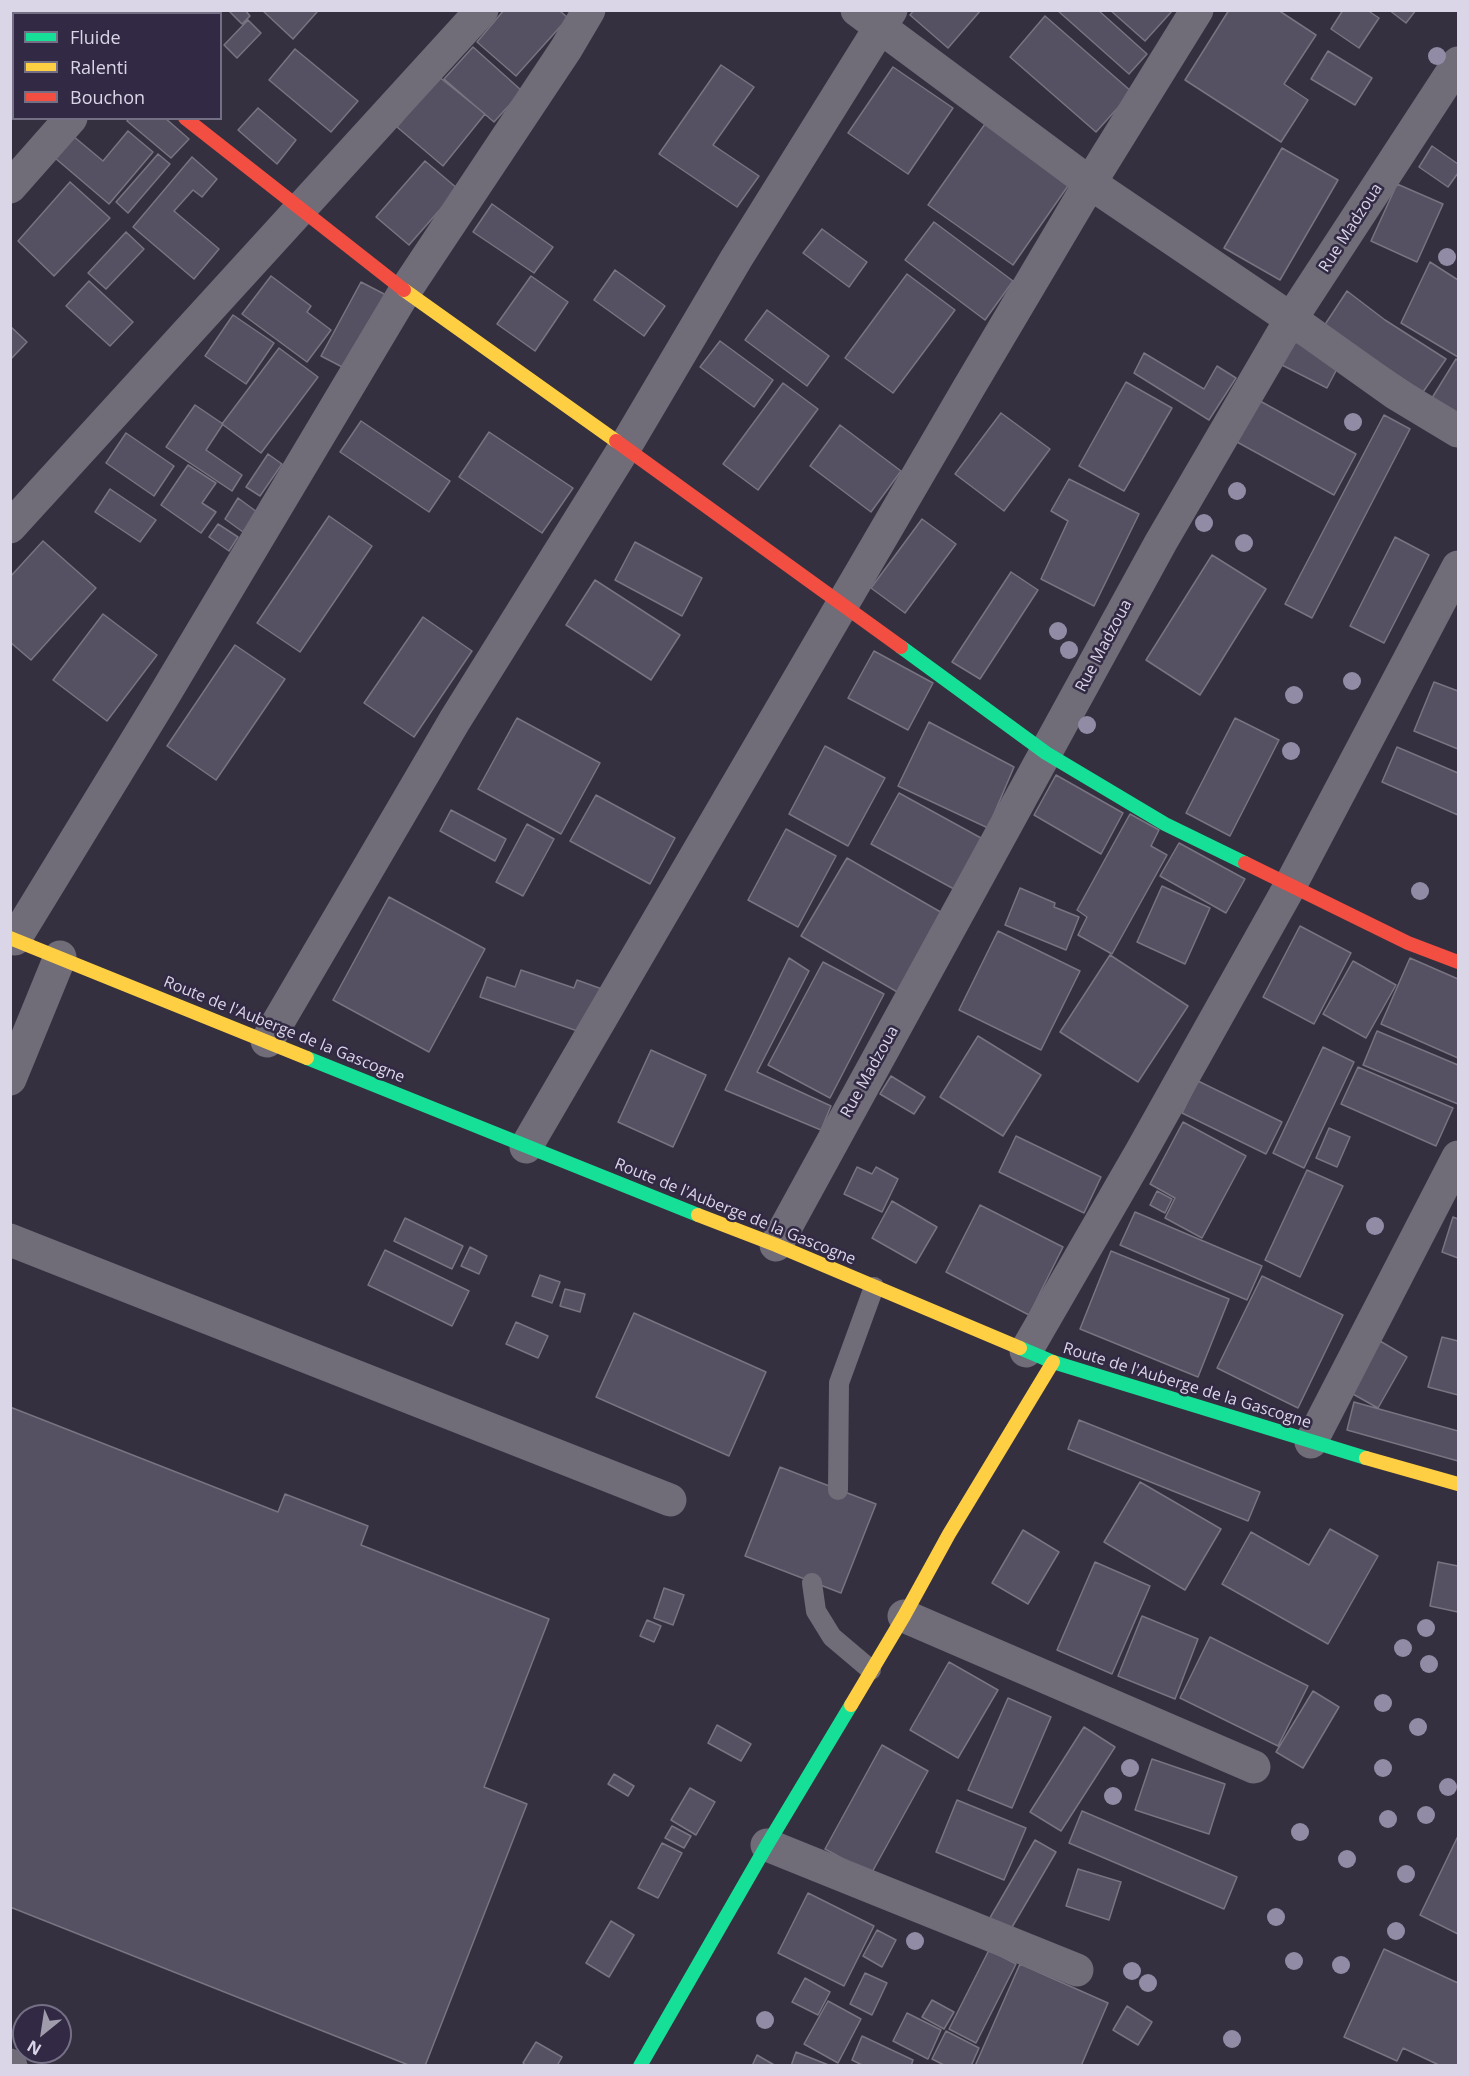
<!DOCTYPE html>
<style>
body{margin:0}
#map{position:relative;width:1469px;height:2076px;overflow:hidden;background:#35303f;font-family:"Open Sans",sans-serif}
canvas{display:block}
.frame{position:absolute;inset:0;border:12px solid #dad6e7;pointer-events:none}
.legend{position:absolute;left:12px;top:12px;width:210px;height:108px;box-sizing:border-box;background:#322a45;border:2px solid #756f86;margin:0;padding:8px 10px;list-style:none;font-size:18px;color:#dad6e7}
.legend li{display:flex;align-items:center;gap:12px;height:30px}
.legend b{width:30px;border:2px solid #756f86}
.north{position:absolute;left:12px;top:2004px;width:60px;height:60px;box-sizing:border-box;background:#322a45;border:2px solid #756f86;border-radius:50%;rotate:210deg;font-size:16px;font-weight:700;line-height:24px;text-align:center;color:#dad6e7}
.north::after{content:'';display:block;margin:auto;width:21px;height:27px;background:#a09cac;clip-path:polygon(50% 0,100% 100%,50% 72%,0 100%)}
</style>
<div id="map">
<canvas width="1469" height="2076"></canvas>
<div class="frame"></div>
<ul class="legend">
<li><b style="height:8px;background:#16e098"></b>Fluide</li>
<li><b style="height:8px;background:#ffcf43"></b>Ralenti</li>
<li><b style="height:8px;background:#f24e42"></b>Bouchon</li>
</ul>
<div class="north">N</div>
</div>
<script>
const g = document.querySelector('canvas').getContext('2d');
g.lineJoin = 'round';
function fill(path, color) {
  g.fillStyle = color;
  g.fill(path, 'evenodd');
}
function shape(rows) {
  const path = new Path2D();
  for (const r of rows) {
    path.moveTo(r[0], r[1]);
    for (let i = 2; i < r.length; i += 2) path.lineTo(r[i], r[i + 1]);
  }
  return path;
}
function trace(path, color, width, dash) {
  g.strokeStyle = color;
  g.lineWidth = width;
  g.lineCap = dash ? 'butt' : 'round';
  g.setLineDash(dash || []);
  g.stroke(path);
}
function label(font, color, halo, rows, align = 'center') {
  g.font = font + ' "Open Sans",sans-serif';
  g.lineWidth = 5;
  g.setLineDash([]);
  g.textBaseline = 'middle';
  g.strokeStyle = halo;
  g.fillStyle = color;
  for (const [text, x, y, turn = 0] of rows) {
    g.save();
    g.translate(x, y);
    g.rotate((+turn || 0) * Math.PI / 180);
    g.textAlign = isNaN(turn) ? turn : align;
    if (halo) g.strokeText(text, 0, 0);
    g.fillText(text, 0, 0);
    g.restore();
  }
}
const building = shape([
 [228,10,245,10,250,16,242,24,228,10],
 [262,10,315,10,317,12,293,39,262,10],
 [504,10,559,10,568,18,516,76,477,42,504,10],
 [914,10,981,10,948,48,910,15,914,10],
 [1057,10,1098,10,1147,54,1129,74,1057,10],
 [1110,10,1173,10,1145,41,1110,10],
 [1229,10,1278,10,1316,35,1284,84,1308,100,1281,142,1185,80,1229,10],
 [1343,10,1367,10,1379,18,1359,48,1331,29,1343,10],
 [1389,10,1416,10,1406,23,1389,10],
 [1045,16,1132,92,1096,132,1010,57,1045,16],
 [248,20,261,33,237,58,224,45,248,20],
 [473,47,522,91,494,122,444,79,473,47],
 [295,49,358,101,331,132,269,80,295,49],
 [1328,51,1372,78,1355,105,1311,79,1328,51],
 [721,65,754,87,713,145,759,176,737,207,659,154,721,65],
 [893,67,953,108,908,174,848,133,893,67],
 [438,76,485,114,443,166,397,127,438,76],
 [258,108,296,140,277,164,238,130,258,108],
 [129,118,165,118,189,139,171,158,127,121,129,118],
 [985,124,1070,183,1013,265,928,205,985,124],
 [128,131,153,152,109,204,55,158,73,136,103,161,128,131],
 [1432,146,1458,164,1458,173,1448,187,1419,167,1432,146],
 [1282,148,1338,180,1280,280,1224,248,1282,148],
 [158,154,170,164,128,213,116,202,158,154],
 [192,157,217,179,202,197,193,190,174,211,219,249,194,279,133,227,192,157],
 [425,161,458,189,409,245,376,217,425,161],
 [70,182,110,218,54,276,18,241,70,182],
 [1397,184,1443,204,1417,262,1371,241,1397,184],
 [492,204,553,247,534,273,473,232,492,204],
 [934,222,1013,281,985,320,905,260,934,222],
 [822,229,867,262,849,287,803,253,822,229],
 [126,232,144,249,106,289,88,273,126,232],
 [1430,262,1458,280,1458,357,1401,323,1430,262],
 [615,270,665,306,644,336,594,300,615,270],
 [907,274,955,310,893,393,845,358,907,274],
 [271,276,311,306,307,312,331,330,307,362,242,314,271,276],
 [531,276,568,302,535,351,497,324,531,276],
 [89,281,133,322,110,346,66,306,89,281],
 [361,282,386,295,346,369,321,356,361,282],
 [1347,291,1385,320,1446,359,1423,392,1324,326,1347,291],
 [767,310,829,356,807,386,745,340,767,310],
 [233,315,274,343,246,384,205,356,233,315],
 [10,326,27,342,10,360,10,326],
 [1292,340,1339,365,1327,388,1280,364,1292,340],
 [720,341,773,380,754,407,700,367,720,341],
 [279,348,318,377,261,453,222,424,279,348],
 [1144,353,1204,389,1217,366,1236,378,1209,420,1134,373,1144,353],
 [1456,359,1458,361,1458,415,1432,398,1456,359],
 [1126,382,1172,408,1124,491,1079,466,1126,382],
 [783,383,818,409,758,490,723,464,783,383],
 [1260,401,1356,454,1334,495,1237,442,1260,401],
 [195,405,223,424,206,450,242,475,232,491,166,447,195,405],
 [1001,413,1050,449,1004,511,955,474,1001,413],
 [1384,415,1410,429,1312,618,1285,604,1384,415],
 [361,421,450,481,429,512,340,452,361,421],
 [840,425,901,471,871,512,810,466,840,425],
 [489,432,573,488,542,533,459,477,489,432],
 [126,433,174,466,154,496,106,463,126,433],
 [268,454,282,464,260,496,246,487,268,454],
 [188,465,216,483,202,503,216,512,201,533,161,505,188,465],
 [1069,479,1139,514,1094,606,1041,579,1068,521,1051,511,1069,479],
 [110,489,156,520,140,542,95,512,110,489],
 [238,498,257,512,243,532,225,519,238,498],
 [329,516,372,546,300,652,257,623,329,516],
 [922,519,956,544,905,613,871,588,922,519],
 [218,524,238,537,229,551,209,537,218,524],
 [1395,537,1429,555,1384,643,1350,626,1395,537],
 [43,541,96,588,31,660,10,642,10,577,43,541],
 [635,542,702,578,682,616,615,580,635,542],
 [1212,555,1266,589,1200,695,1146,660,1212,555],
 [1011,572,1038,590,980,679,952,662,1011,572],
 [595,580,680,635,651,680,566,625,595,580],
 [103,614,157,655,107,721,53,680,103,614],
 [423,617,472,651,414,737,364,703,423,617],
 [235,645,285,679,216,780,167,746,235,645],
 [874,651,933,683,908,730,848,698,874,651],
 [1434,682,1458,691,1458,749,1414,731,1434,682],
 [517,718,600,763,561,834,478,789,517,718],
 [1235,718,1279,740,1230,836,1186,813,1235,718],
 [929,722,1014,767,988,828,898,786,929,722],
 [825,746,885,778,848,846,789,814,825,746],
 [1397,747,1458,773,1458,815,1382,782,1397,747],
 [1056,775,1123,813,1101,854,1034,815,1056,775],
 [899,793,981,838,954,889,871,844,899,793],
 [596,795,675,838,650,884,570,841,596,795],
 [451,810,506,839,495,861,440,831,451,810],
 [1130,814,1159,830,1151,846,1167,855,1112,954,1078,935,1087,917,1077,910,1130,814],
 [527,824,554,839,523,896,496,882,527,824],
 [786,829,836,856,798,927,748,900,786,829],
 [1179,843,1245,879,1226,913,1160,876,1179,843],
 [847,858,944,914,899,993,801,936,847,858],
 [1162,886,1210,908,1185,964,1137,942,1162,886],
 [1020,888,1055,903,1054,907,1079,917,1066,950,1005,925,1020,888],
 [389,897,485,949,429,1052,333,1000,389,897],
 [1300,926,1351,953,1314,1024,1263,997,1300,926],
 [998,931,1080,971,1041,1050,959,1010,998,931],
 [1110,955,1188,1006,1138,1082,1060,1032,1110,955],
 [789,958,809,971,757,1072,831,1106,821,1130,725,1090,789,958],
 [1410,958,1458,979,1458,1058,1381,1024,1410,958],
 [1353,961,1396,985,1366,1038,1323,1014,1353,961],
 [823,962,884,994,830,1098,768,1065,823,962],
 [521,970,574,988,577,980,602,989,586,1034,480,997,487,977,515,987,521,970],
 [1377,1031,1458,1065,1458,1104,1363,1065,1377,1031],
 [978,1036,1041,1075,1003,1136,940,1097,978,1036],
 [1323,1047,1354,1062,1304,1168,1273,1153,1323,1047],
 [651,1050,706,1075,673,1147,618,1122,651,1050],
 [1358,1067,1453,1108,1436,1146,1341,1104,1358,1067],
 [891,1076,925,1097,914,1114,880,1094,891,1076],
 [1198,1081,1282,1122,1266,1154,1182,1113,1198,1081],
 [1183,1122,1246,1156,1202,1238,1165,1218,1175,1198,1150,1184,1183,1122],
 [1329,1128,1350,1137,1337,1167,1316,1158,1329,1128],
 [1016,1136,1101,1177,1084,1213,999,1172,1016,1136],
 [857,1167,872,1174,876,1167,898,1179,882,1212,844,1194,857,1167],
 [1307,1170,1343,1186,1300,1277,1265,1260,1307,1170],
 [1157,1191,1172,1199,1165,1213,1150,1205,1157,1191],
 [892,1201,937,1227,916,1263,872,1238,892,1201],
 [980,1205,1063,1247,1029,1315,946,1272,980,1205],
 [1135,1212,1262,1266,1247,1300,1120,1245,1135,1212],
 [1453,1217,1458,1219,1458,1258,1442,1252,1453,1217],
 [405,1218,463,1246,452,1269,394,1241,405,1218],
 [470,1247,487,1256,479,1274,461,1266,470,1247],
 [385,1250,469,1291,452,1326,368,1285,385,1250],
 [1111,1251,1229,1299,1198,1377,1080,1329,1111,1251],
 [540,1275,560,1282,552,1303,532,1296,540,1275],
 [1262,1276,1343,1315,1298,1408,1217,1368,1262,1276],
 [565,1289,585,1294,580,1312,560,1306,565,1289],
 [634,1313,766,1372,729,1456,596,1397,634,1313],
 [516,1322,548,1336,538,1358,506,1344,516,1322],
 [1442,1337,1458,1341,1458,1395,1428,1387,1442,1337],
 [1380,1341,1407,1357,1378,1408,1351,1393,1380,1341],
 [1354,1402,1458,1431,1458,1461,1347,1430,1354,1402],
 [10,1407,278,1512,285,1494,368,1526,361,1545,549,1619,484,1787,527,1804,425,2066,411,2066,10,1907,10,1407],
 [1079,1420,1260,1492,1248,1521,1068,1449,1079,1420],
 [780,1467,876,1504,841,1593,745,1556,780,1467],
 [1140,1482,1221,1529,1185,1590,1104,1542,1140,1482],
 [1330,1529,1378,1556,1328,1644,1222,1584,1251,1532,1309,1565,1330,1529],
 [1023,1530,1059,1552,1028,1604,992,1583,1023,1530],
 [1095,1562,1150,1586,1112,1674,1057,1650,1095,1562],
 [1438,1562,1458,1566,1458,1612,1430,1606,1438,1562],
 [664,1588,684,1595,673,1625,654,1618,664,1588],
 [1142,1616,1198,1639,1175,1699,1118,1676,1142,1616],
 [647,1620,661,1626,654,1642,640,1636,647,1620],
 [1210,1637,1308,1686,1278,1746,1180,1698,1210,1637],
 [949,1662,998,1690,958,1758,910,1730,949,1662],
 [1313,1691,1339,1707,1303,1768,1276,1752,1313,1691],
 [1008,1698,1051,1717,1012,1808,968,1790,1008,1698],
 [717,1725,751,1744,741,1761,708,1743,717,1725],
 [1084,1727,1115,1747,1061,1831,1030,1812,1084,1727],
 [882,1745,928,1771,871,1874,825,1849,882,1745],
 [1152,1759,1225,1784,1209,1834,1135,1810,1152,1759],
 [614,1774,634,1786,628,1796,608,1784,614,1774],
 [690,1788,715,1802,696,1835,671,1820,690,1788],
 [957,1800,1026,1828,1004,1880,936,1852,957,1800],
 [1082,1811,1237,1877,1224,1909,1069,1843,1082,1811],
 [672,1826,691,1836,684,1848,665,1838,672,1826],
 [1458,1836,1458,1934,1420,1915,1458,1836],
 [1035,1840,1056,1852,1008,1934,987,1923,1035,1840],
 [662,1843,682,1853,658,1898,638,1888,662,1843],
 [1078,1869,1121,1882,1109,1920,1066,1906,1078,1869],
 [808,1893,874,1926,844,1986,778,1953,808,1893],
 [611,1921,634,1935,609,1977,586,1963,611,1921],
 [877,1930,896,1940,882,1967,863,1956,877,1930],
 [1384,1949,1458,1983,1458,2066,1441,2066,1403,2048,1397,2061,1344,2037,1384,1949],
 [989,1950,1016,1964,976,2043,949,2029,989,1950],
 [1020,1964,1108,2003,1081,2066,975,2066,1020,1964],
 [865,1973,887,1983,872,2015,850,2004,865,1973],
 [805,1978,830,1992,818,2015,792,2002,805,1978],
 [932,2000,954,2012,944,2029,922,2017,932,2000],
 [828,2001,861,2019,838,2063,804,2044,828,2001],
 [1127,2006,1152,2022,1138,2045,1113,2030,1127,2006],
 [907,2013,941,2030,928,2059,893,2041,907,2013],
 [946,2031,979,2048,971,2066,946,2066,932,2059,946,2031],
 [862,2036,913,2060,911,2066,864,2066,852,2060,862,2036],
 [536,2042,562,2057,557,2066,527,2066,523,2063,536,2042],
 [796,2052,831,2066,791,2066,796,2052],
 [757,2055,776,2066,752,2066,757,2055]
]);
const lane = shape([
 [838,1490,839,1383,874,1287],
 [812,1583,816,1611,832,1637,871,1670]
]);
const street = shape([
 [48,10,52,14],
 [857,10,1090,183,1291,319,1395,393,1458,431],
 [164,14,167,10],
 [10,187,71,118],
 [10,527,482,10],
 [15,939,166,692,405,291,566,49,589,10],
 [267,1041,455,720,625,447,736,259,891,10],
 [10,1079,60,957],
 [526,1147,968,389,1090,183,1197,10],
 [10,1240,670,1500],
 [776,1245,1161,542,1291,319,1458,63],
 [1026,1351,1141,1152,1290,886,1458,567],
 [1311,1442,1458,1157],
 [904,1616,1254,1767],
 [767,1845,1077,1970],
 [10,2065,11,2066]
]);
const fast = shape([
 [901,647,1046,753,1165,824,1245,863],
 [307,1058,698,1215],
 [1020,1348,1053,1362,1366,1458],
 [640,2066,767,1845,851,1705]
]);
const slow = shape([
 [404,290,616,441],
 [10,938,307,1058],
 [698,1215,776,1245,1020,1348],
 [1366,1458,1458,1484],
 [851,1705,904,1616,949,1534,1053,1362]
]);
const jam = shape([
 [185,118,404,290],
 [616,441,901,647],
 [1245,863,1408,943,1458,962]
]);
const trees = [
 [1437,56],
 [1447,257],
 [1353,422],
 [1237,491],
 [1204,523],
 [1244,543],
 [1058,631],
 [1069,650],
 [1352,681],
 [1294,695],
 [1087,725],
 [1291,751],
 [1420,891],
 [1375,1226],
 [1426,1628],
 [1403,1648],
 [1429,1664],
 [1383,1703],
 [1418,1727],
 [1130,1768],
 [1383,1768],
 [1448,1787],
 [1113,1796],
 [1426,1815],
 [1388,1819],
 [1300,1832],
 [1347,1859],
 [1406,1874],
 [1276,1917],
 [1396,1931],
 [915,1941],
 [1294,1961],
 [1341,1965],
 [1132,1971],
 [1148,1983],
 [765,2020],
 [1232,2039]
];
const streetNames = [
 ["Rue Madzoua",1351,228,-57],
 ["Rue Madzoua",1104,646,-62],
 ["Route de l'Auberge de la Gascogne",284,1030,22],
 ["Rue Madzoua",870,1072,-61],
 ["Route de l'Auberge de la Gascogne",735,1212,22],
 ["Route de l'Auberge de la Gascogne",1187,1386,17]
];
fill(building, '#565063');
trace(building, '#787481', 1.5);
trace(lane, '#706c78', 20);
trace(street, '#706c78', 33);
trace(fast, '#16e098', 14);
trace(slow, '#ffcf43', 14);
trace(jam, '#f24e42', 14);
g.fillStyle = '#928ba6';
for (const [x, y] of trees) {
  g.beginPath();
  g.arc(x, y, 9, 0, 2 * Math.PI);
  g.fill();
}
label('16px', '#dad6e7', '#322a45', streetNames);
</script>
